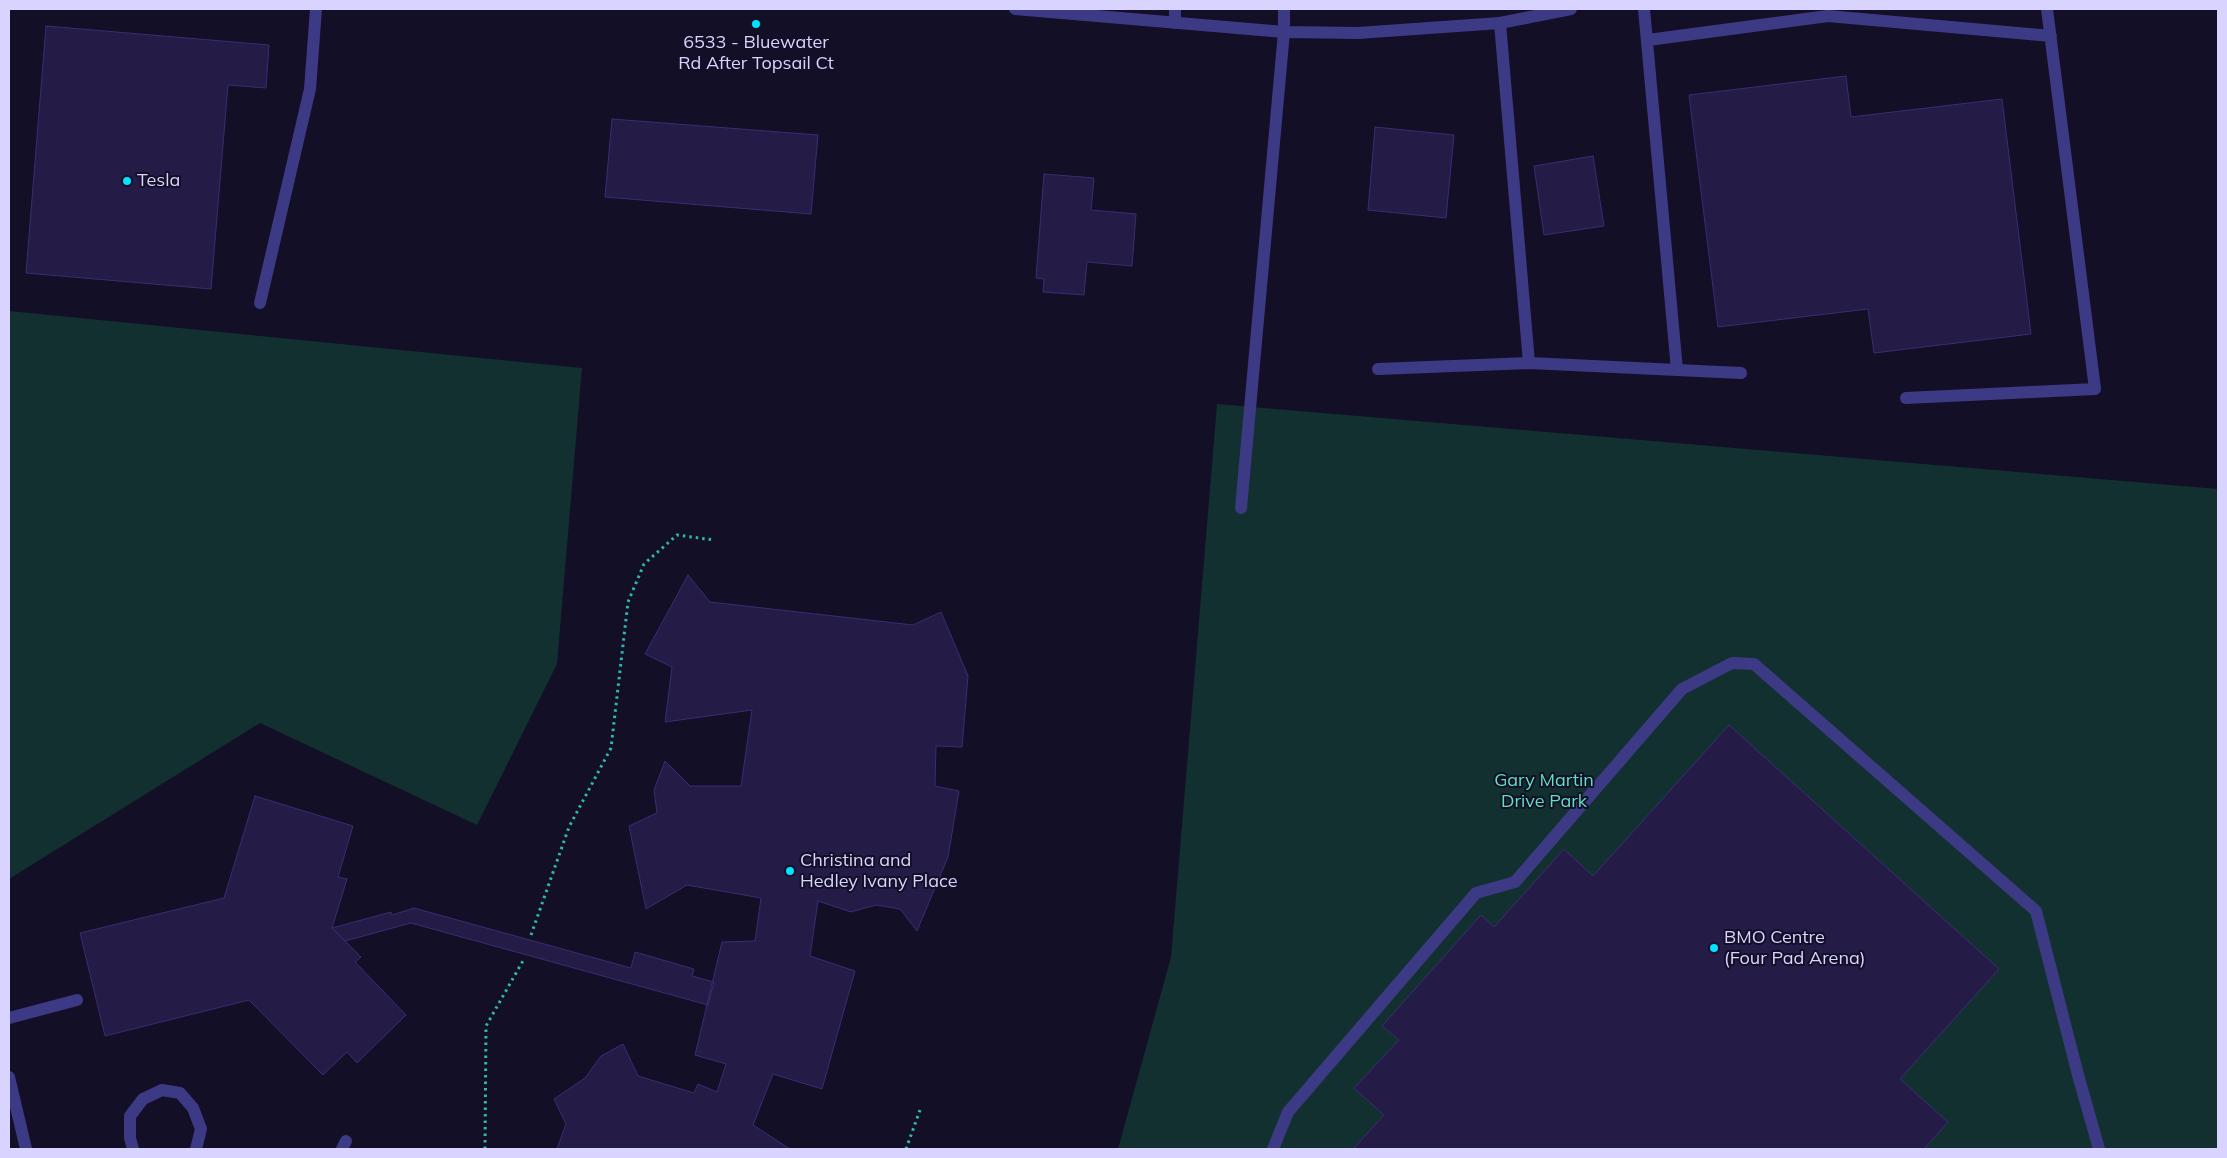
<!DOCTYPE html>
<style>
body{margin:0}
#map{position:relative;width:2227px;height:1158px;overflow:hidden;background:#130f26;font-family:Mulish,sans-serif}
canvas{display:block}
.frame{position:absolute;inset:0;border:10px solid #d9d4ff;pointer-events:none}
</style>
<div id="map">
<canvas width="2227" height="1158"></canvas>
<div class="frame"></div>
</div>
<script>
const g = document.querySelector('canvas').getContext('2d');
g.lineJoin = 'round';
function fill(path, color) {
  g.fillStyle = color;
  g.fill(path, 'evenodd');
}
function shape(rows) {
  const path = new Path2D();
  for (const r of rows) {
    path.moveTo(r[0], r[1]);
    for (let i = 2; i < r.length; i += 2) path.lineTo(r[i], r[i + 1]);
  }
  return path;
}
function trace(path, color, width, dash) {
  g.strokeStyle = color;
  g.lineWidth = width;
  g.lineCap = dash ? 'butt' : 'round';
  g.setLineDash(dash || []);
  g.stroke(path);
}
function label(font, color, halo, rows, align = 'center') {
  g.font = font + ' Mulish,sans-serif';
  g.lineWidth = 4;
  g.setLineDash([]);
  g.textBaseline = 'middle';
  g.strokeStyle = halo;
  g.fillStyle = color;
  for (const [text, x, y, turn = 0] of rows) {
    g.save();
    g.translate(x, y);
    g.rotate((+turn || 0) * Math.PI / 180);
    g.textAlign = isNaN(turn) ? turn : align;
    if (halo) g.strokeText(text, 0, 0);
    g.fillText(text, 0, 0);
    g.restore();
  }
}
const green = shape([
 [9,311,582,368,557,664,477,825,260,723,9,879],
 [1217,404,2218,489,2218,1149,1118,1149,1171,957]
]);
const building = shape([
 [46,26,269,45,266,88,228,85,211,289,26,273,46,26],
 [1846,76,1851,117,2002,99,2031,334,1874,353,1868,309,1718,327,1689,95,1846,76],
 [612,119,818,135,811,214,605,197,612,119],
 [1375,127,1454,135,1446,218,1368,210,1375,127],
 [1593,156,1604,226,1544,235,1534,166,1593,156],
 [1044,174,1094,178,1091,210,1136,214,1132,266,1087,262,1084,295,1043,292,1044,279,1036,278,1044,174],
 [688,575,710,602,913,625,941,612,968,676,962,747,936,746,935,786,959,791,948,857,917,931,900,909,876,905,851,912,818,901,810,956,855,971,822,1089,773,1074,753,1125,790,1149,557,1149,566,1124,554,1099,585,1078,601,1056,623,1044,638,1076,694,1093,698,1084,717,1092,726,1064,695,1055,722,942,755,941,761,898,687,885,646,909,629,826,657,813,654,790,665,761,690,786,741,786,752,710,665,722,672,667,645,654,688,575],
 [1729,725,1999,969,1900,1079,1948,1122,1924,1149,1353,1149,1384,1115,1354,1088,1399,1040,1382,1026,1481,915,1494,927,1564,849,1593,876,1729,725],
 [255,796,353,826,338,877,347,879,332,928,361,957,355,962,406,1015,357,1063,347,1052,323,1075,249,1000,105,1036,80,933,224,898,255,796],
 [414,908,631,968,635,952,694,969,692,976,714,982,708,1005,411,923,345,941,332,928,391,912,392,915,414,908]
]);
const path = shape([
 [531,935,569,827,611,748,628,602,644,564,677,535,714,540],
 [485,1149,486,1026,524,959],
 [906,1149,920,1110]
]);
const service = shape([
 [1175,9,1175,23],
 [1644,9,1677,370],
 [1500,23,1529,363],
 [1648,40,1828,16,2051,36],
 [260,303,310,89,316,9],
 [1378,369,1529,363,1741,373],
 [1906,398,2095,389,2047,9],
 [1241,508,1284,32,1284,9],
 [9,1018,77,1000],
 [9,1077,26,1149],
 [133,1149,130,1138,130,1116,143,1099,162,1090,180,1093,193,1108,201,1129,196,1149],
 [342,1149,346,1141],
 [1273,1149,1288,1112,1476,893,1515,882,1682,689,1732,663,1754,664,2036,911,2078,1075,2099,1149]
]);
const tertiary = shape([
 [1015,9,1284,32,1358,33,1500,23,1571,9]
]);
const markers = [
 [756,24,5,"#00e5ff"],
 [127,181,5,"#00e5ff"],
 [790,871,5,"#00e5ff"],
 [1714,948,5,"#00e5ff"]
];
const poiNames = [
 ["6533 - Bluewater",756,43,"center"],
 ["Rd After Topsail Ct",756,64,"center"],
 ["Tesla",137,181],
 ["Christina and",800,861],
 ["Hedley Ivany Place",800,882],
 ["BMO Centre",1724,938],
 ["(Four Pad Arena)",1724,959]
];
const parkNames = [
 ["Gary Martin",1544,781],
 ["Drive Park",1544,802]
];
fill(green, '#12302f');
fill(building, '#241b47');
trace(building, '#3b2d73', 1);
trace(path, '#2fb8b0', 3, [2.5, 4]);
trace(service, '#3d3a85', 12);
trace(tertiary, '#3d3a85', 12);
for (const [x, y, r, color] of markers) {
  const dot = new Path2D();
  dot.arc(x, y, r, 0, 2 * Math.PI);
  g.fillStyle = color;
  g.fill(dot);
  trace(dot, '#130f26', 2);
}
label('18px', '#d9d4ff', '#130f26', poiNames, 'left');
label('18px', '#5fe0c0', '#130f26', parkNames);
</script>
